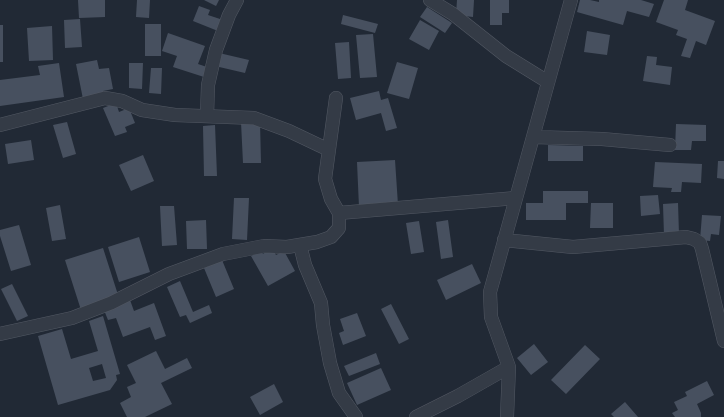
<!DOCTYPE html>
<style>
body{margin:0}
canvas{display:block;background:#212935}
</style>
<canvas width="724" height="417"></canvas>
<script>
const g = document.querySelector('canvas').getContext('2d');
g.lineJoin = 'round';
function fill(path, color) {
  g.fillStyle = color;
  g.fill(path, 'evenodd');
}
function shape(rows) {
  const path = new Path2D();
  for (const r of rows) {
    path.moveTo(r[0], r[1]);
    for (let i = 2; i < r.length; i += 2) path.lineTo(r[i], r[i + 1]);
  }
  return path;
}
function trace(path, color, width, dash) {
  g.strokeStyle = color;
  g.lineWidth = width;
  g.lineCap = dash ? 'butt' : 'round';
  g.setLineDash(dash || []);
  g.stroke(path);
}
const building = shape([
 [78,0,105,0,105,17,79,18],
 [137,0,150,0,149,18,136,17],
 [204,0,219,0,216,6],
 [457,0,474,0,473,17,456,15],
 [490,0,509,0,509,13,502,13,502,25,490,25],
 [580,0,590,0,599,2,599,0,641,0,654,4,649,17,627,11,623,25,577,12],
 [664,0,688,0,685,10,715,21,706,45,696,41,690,58,681,56,687,39,676,35,678,30,656,22],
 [199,6,210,10,208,15,223,20,218,31,193,21],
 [427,7,452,23,445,33,420,17],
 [343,15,378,24,375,33,341,24],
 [80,19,82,47,65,48,64,20],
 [420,20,439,31,429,50,409,39],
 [145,24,161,24,161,56,145,56],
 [0,25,3,25,3,62,0,62],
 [52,26,53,60,29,61,27,28],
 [587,31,610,35,607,55,584,52],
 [168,33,205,46,198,64,207,67,204,77,173,67,177,56,162,51],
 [373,34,377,77,360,78,356,35],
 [349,42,351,78,338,79,335,43],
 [219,53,249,60,245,73,215,66],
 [647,56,657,57,656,65,672,67,670,85,643,81],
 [97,60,99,69,109,68,113,89,103,91,104,95,83,99,76,64],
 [397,62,418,68,409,99,387,93],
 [59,63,64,97,0,106,0,80,40,75,38,66],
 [129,63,143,63,142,89,129,88],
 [151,68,162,68,161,94,149,93],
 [379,91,381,100,388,98,397,128,386,131,381,113,356,120,350,98],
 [116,103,119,112,129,108,135,123,125,127,127,132,115,136,103,108],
 [67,122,76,154,63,158,53,125],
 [241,122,260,122,261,163,243,163],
 [676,124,706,125,706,141,692,141,691,150,675,150],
 [215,125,217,176,204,176,203,126],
 [31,140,34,160,8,164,5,144],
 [548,145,583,146,583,161,548,161],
 [143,155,154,181,131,191,119,165],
 [395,160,398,205,359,207,357,162],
 [718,161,724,161,724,179,717,178],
 [655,162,702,164,701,183,682,182,681,192,671,192,672,188,653,187],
 [543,191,588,191,588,203,566,203,566,220,526,220,526,203,543,203],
 [658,195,660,214,641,216,640,196],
 [234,198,249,198,247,240,232,239],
 [591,203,613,203,613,228,590,228],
 [678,203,679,235,664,235,663,204],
 [60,205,66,239,52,241,46,208],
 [160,206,174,206,177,245,162,246],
 [702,215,721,216,719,235,711,234,710,241,700,240],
 [206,220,207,249,187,249,186,221],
 [448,220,453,257,441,259,436,222],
 [419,221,424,252,411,254,406,223],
 [19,225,31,265,11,271,0,236,0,230],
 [139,237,150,272,119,282,108,247],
 [103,248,119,298,81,310,65,260],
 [272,248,276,255,284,251,295,271,268,286,251,256,261,251,263,254],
 [222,260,234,289,216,297,204,268],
 [472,264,481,283,446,300,437,280],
 [180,281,193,312,209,305,212,313,190,323,186,315,180,317,167,287],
 [12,284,28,316,17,321,1,289],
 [130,300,134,311,154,303,166,336,155,340,150,327,123,337,116,318,108,320,104,310],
 [391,304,409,339,399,344,381,309],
 [357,313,366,336,343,345,339,333,344,331,340,319],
 [103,316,120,374,116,375,117,380,110,390,58,405,38,336,62,329,71,359,98,351,89,321],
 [102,364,106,378,93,381,89,368],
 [534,344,548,362,531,375,517,358],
 [585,345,600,359,566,394,551,380],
 [156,351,165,369,187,358,192,368,161,383,172,404,145,417,127,417,120,403,131,397,127,387,136,383,127,365],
 [376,353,380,364,349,376,344,366],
 [381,368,391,390,357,405,347,383],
 [707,381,714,395,697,404,701,413,701,417,675,417,672,413,678,410,674,402,687,396,685,392],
 [274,384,283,402,260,415,250,397],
 [625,402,638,417,614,417,611,414]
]);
const minor = shape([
 [430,0,453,14,506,56,548,82],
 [207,116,208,85,216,50,229,15,237,0],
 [0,125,105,98,122,101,142,110,175,115,254,118,289,131,329,150],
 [533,137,602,139,670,145],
 [339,213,516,198],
 [504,240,573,247,686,237,694,239,700,243,702,249,724,341],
 [300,245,305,265,321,303,323,325,330,363,339,393,356,417],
 [0,334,72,318,111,303,169,274,223,254,264,246,287,247,317,242,331,237,339,228,339,213,331,199,325,179,336,98],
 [416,417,458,396,509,367],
 [507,417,509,367,491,317,490,292,571,0]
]);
fill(building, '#47505f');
trace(minor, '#525863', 14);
trace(minor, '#343b46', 13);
</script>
